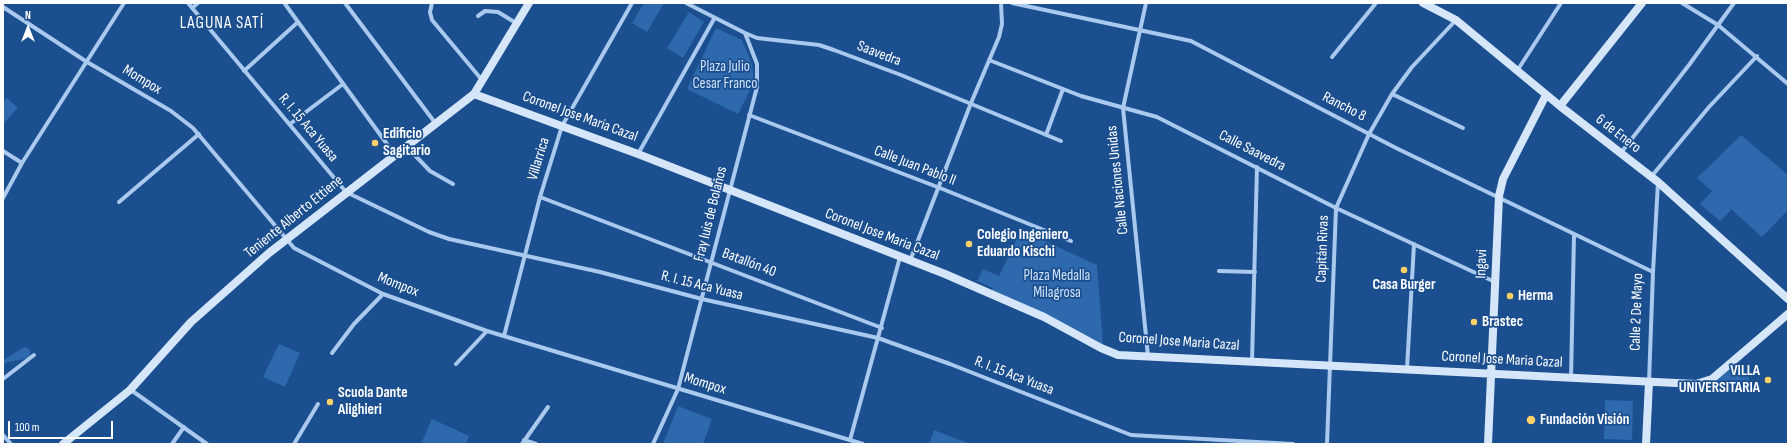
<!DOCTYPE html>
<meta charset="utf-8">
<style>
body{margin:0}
#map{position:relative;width:1791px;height:447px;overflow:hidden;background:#1b4f8f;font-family:"Sofia Sans Condensed",sans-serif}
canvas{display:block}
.frame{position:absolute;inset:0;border:4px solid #fff;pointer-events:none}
.north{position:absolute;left:8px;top:8px;width:40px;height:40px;-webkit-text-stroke:3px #1b4f8f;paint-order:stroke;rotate:0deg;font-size:11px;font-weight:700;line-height:16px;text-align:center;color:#fff}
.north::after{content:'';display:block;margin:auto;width:14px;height:18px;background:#fff;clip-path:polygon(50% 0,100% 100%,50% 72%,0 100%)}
.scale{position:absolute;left:8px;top:421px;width:105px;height:18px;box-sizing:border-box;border:2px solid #fff;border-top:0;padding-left:5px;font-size:12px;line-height:14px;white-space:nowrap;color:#fff;-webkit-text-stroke:3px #1b4f8f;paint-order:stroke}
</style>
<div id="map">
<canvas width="1791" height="447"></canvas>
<div class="frame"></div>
<div class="north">N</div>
<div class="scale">100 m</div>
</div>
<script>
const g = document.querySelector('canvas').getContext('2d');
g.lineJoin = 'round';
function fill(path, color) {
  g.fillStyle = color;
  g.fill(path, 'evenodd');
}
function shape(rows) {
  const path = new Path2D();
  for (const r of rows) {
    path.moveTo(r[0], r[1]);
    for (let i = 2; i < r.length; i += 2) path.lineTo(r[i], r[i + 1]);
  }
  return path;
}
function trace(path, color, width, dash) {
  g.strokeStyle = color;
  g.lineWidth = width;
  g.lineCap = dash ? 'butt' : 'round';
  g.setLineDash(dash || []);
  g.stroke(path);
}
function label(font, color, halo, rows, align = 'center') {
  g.font = font + ' "Sofia Sans Condensed",sans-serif';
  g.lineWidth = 3.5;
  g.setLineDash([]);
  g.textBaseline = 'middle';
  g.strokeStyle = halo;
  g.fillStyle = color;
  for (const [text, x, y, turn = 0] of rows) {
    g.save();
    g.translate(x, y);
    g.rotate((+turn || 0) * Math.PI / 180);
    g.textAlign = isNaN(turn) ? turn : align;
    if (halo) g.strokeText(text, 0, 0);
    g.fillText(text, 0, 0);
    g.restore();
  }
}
const green = shape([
 [644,3,664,3,647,32,632,23],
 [689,12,704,22,683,58,667,48],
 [716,28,742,40,752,64,754,82,738,114,687,89],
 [7,98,18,108,3,124,3,102],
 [1741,135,1788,175,1788,210,1762,237,1721,200,1731,210,1720,221,1700,204,1712,191,1697,178],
 [1021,230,1097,265,1103,345,991,292,993,288,977,281,983,269,999,276],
 [279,344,300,353,285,387,263,377],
 [25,347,30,350,30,356,25,359,8,362,3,365,3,360],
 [1735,365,1747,373,1753,389,1752,392,1736,387,1728,389,1717,382,1717,378],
 [1605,400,1633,401,1632,440,1604,439],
 [678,406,712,419,703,444,663,444],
 [432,419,469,436,466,444,421,444],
 [934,430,970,444,929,444]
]);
const street = shape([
 [188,3,346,192,429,232,449,239,600,272,702,299,878,338,950,364,1131,435,1293,444],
 [345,3,436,124],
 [432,3,430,12,432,20,482,80],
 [686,3,745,33,757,38,819,45,834,50,901,75,1061,141],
 [1012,3,1191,41,1396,148,1653,272],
 [1146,3,1123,108,1148,356],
 [1682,3,1718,25,1788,84],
 [285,4,395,155],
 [3,7,87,62,171,111,193,128,294,248,383,294,487,331,863,444],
 [192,8,198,3],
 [478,16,485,11,498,12,516,23],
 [1332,57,1376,3],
 [989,60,1081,96,1157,117,1336,208,1495,282],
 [244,71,298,22],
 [1517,71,1561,3],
 [1392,94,1463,128],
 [749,115,940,188,1071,241],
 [290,124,343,84],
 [1046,135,1063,89],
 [407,147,430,171,453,184],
 [3,151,22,163],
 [638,154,714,19],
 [1620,154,1689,65,1734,3],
 [1651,177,1709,107,1757,56],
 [540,197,882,328],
 [3,198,22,163,124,3],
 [119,202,199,134],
 [910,261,971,103,999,37,1002,24,1001,3],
 [1219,271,1255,272],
 [504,336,540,197,562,126,632,3],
 [332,353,354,324,383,294],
 [1252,361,1257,167],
 [456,364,487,331],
 [1407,369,1414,244],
 [1571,378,1574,235],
 [3,379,34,355],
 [1649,382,1653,272,1658,182],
 [131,390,207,444],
 [3,435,11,444],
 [524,440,536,444],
 [850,440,900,257],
 [172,444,184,427],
 [294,444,318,404],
 [522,444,548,407],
 [653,444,678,389,757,87,757,64,745,33],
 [1327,444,1336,208,1369,134,1392,94,1412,67,1456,20]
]);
const secondary = shape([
 [1423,3,1456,20,1560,106,1658,182,1788,299],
 [474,94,638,154,945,274,1044,317,1101,348,1118,355,1696,384,1712,379,1788,314],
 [1560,106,1642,3],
 [63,444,130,390,191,322,269,253,474,94,529,3],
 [1488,444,1499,196,1503,179,1546,95],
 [1646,444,1649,382]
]);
const markers = [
 [375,143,4,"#ffd166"],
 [969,244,4,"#ffd166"],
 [1404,270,4,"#ffd166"],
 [1510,296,4,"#ffd166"],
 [1474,322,4,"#ffd166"],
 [1768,380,4,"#ffd166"],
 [330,402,4,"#ffd166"],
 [1531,420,5,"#ffd166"]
];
const streetNames = [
 ["Saavedra",879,54,21],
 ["Mompox",142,80,31],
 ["Rancho 8",1344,107,27],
 ["Coronel Jose Maria Cazal",580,117,20],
 ["R. I. 15 Aca Yuasa",308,128,50],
 ["6 de Enero",1618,134,38],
 ["Calle Saavedra",1252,151,27],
 ["Villarrica",539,159,-73],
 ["Calle Juan Pablo II",915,166,21],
 ["Calle Naciones Unidas",1118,180,-96],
 ["Fray luis de Bolaños",711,214,-76],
 ["Teniente Alberto Ettiene",294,217,-39],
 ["Coronel Jose Maria Cazal",882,235,21],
 ["Capitán Rivas",1323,249,-88],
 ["Batallón 40",749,263,21],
 ["Ingavi",1482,264,-88],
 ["Mompox",398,285,22],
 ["R. I. 15 Aca Yuasa",702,286,14],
 ["Calle 2 De Mayo",1637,312,-88],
 ["Coronel Jose Maria Cazal",1179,342,4],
 ["Coronel Jose Maria Cazal",1502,360,3],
 ["R. I. 15 Aca Yuasa",1014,376,21],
 ["Mompox",705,384,17]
];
const parkNames = [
 ["Plaza Julio",725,67],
 ["Cesar Franco",725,84],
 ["Plaza Medalla",1057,276],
 ["Milagrosa",1057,293]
];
const poiNames = [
 ["Edificio",383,134],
 ["Sagitario",383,151],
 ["Colegio Ingeniero",977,235],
 ["Eduardo Kischi",977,252],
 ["Casa Burger",1404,285,"center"],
 ["Herma",1518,296],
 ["Brastec",1482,322],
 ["VILLA",1760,371,"right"],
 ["UNIVERSITARIA",1760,388,"right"],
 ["Scuola Dante",338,393],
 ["Alighieri",338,410],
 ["Fundación Visión",1540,420]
];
const quarterNames = [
 ["LAGUNA SATÍ",222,24]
];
fill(green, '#2e69ad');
trace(street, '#a9c9ee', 4);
trace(secondary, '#d6e6fa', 8);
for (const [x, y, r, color] of markers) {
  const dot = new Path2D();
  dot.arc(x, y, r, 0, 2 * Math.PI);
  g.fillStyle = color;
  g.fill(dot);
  trace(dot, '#1b4f8f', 1.5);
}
label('15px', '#fff', '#1b4f8f', streetNames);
label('15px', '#cfe3fa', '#1b4f8f', parkNames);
label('bold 15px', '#fff', '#1b4f8f', poiNames, 'left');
g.letterSpacing = '1px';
label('17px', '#fff', '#1b4f8f', quarterNames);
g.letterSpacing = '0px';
</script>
